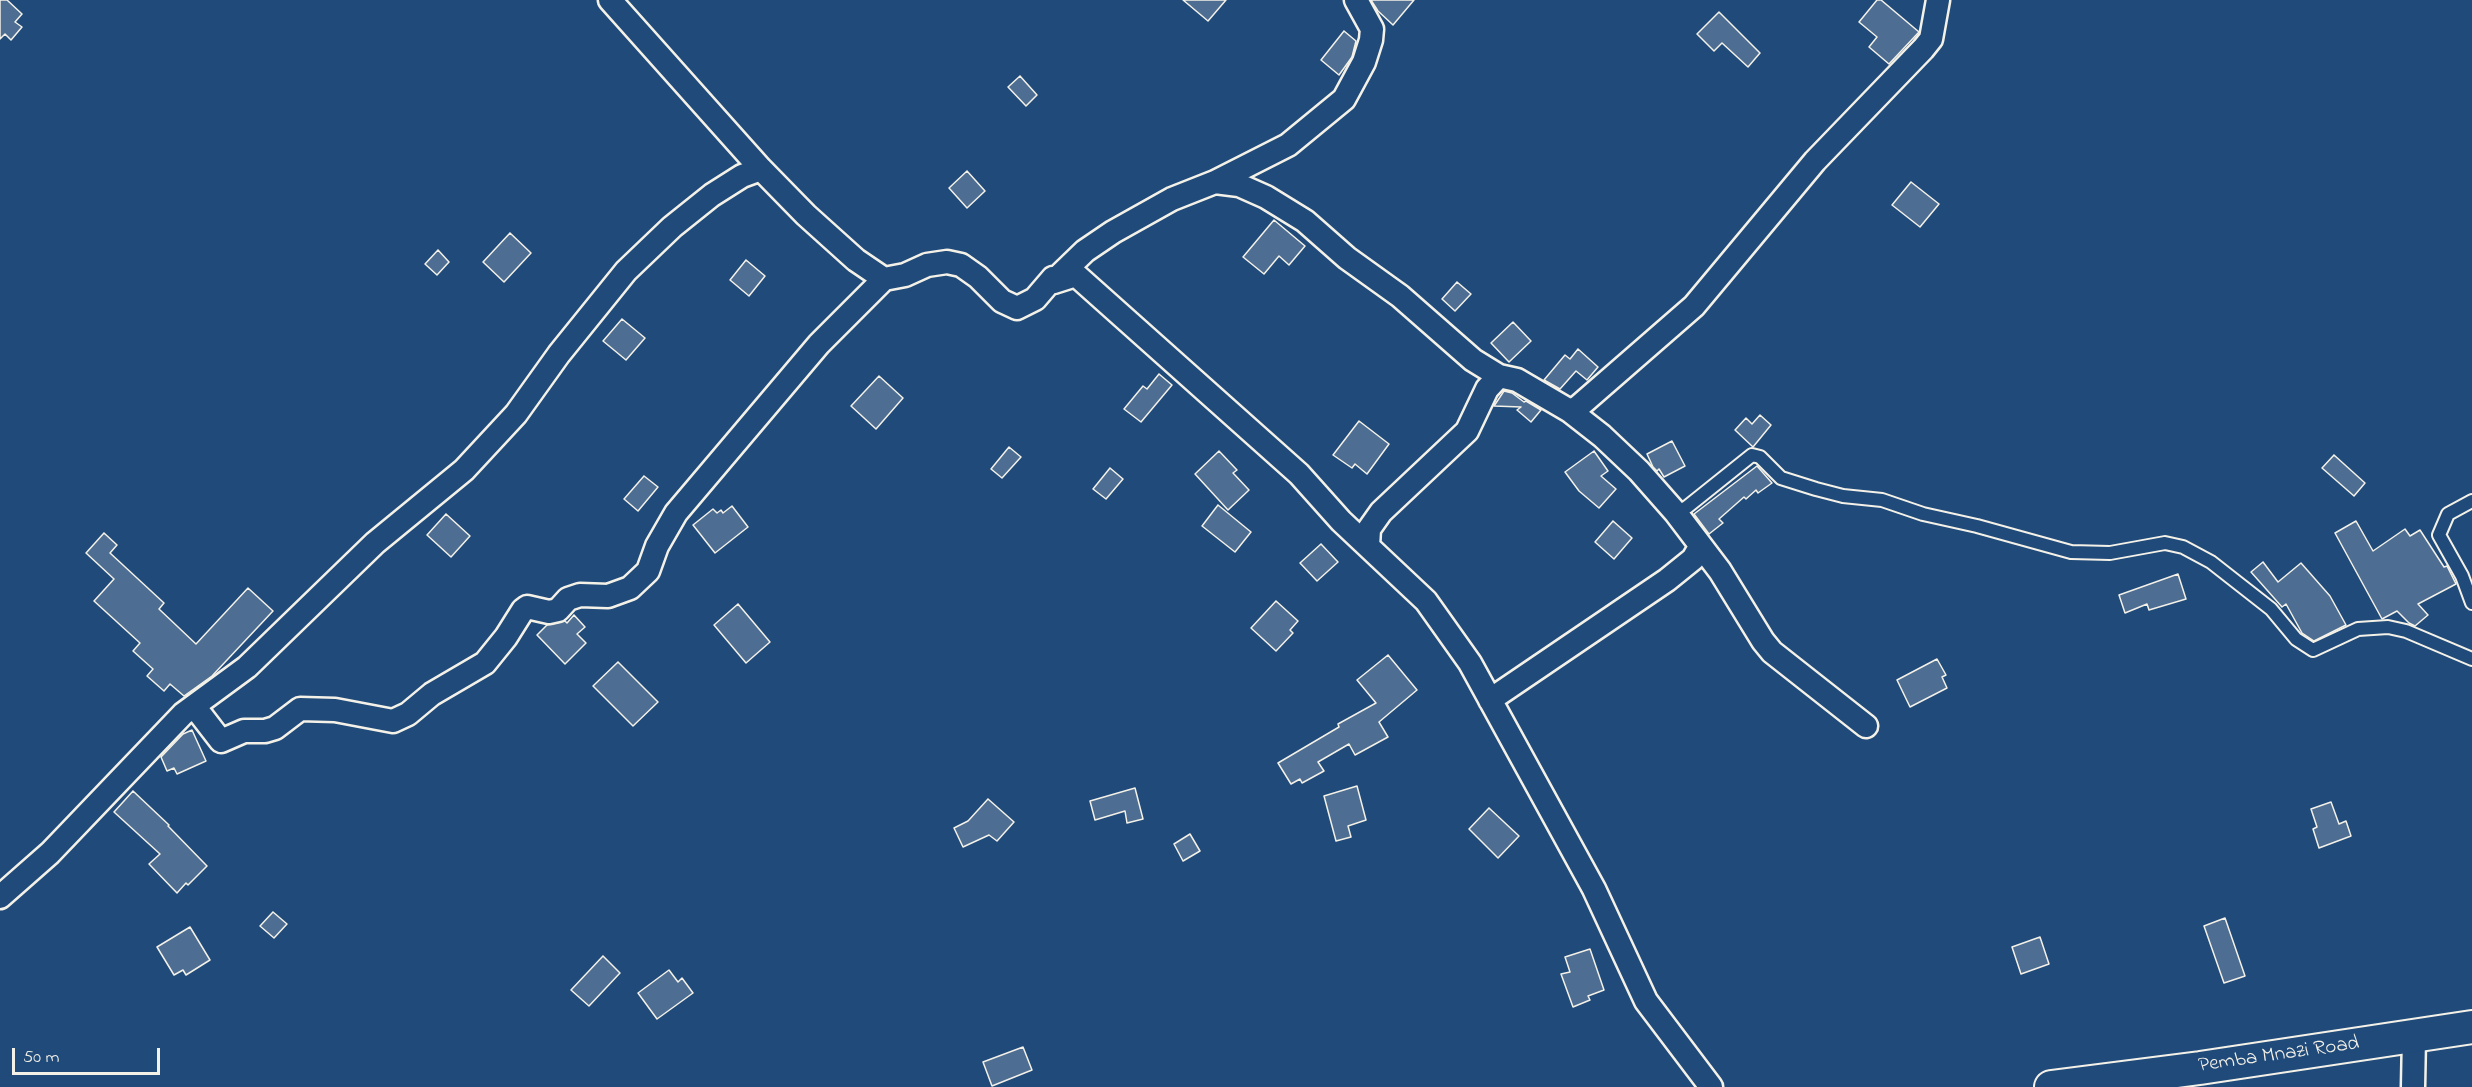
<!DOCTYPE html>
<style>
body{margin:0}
#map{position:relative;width:2472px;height:1087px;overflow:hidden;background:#1f4a7a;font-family:"Indie Flower",sans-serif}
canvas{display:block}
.scale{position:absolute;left:12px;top:1048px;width:148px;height:27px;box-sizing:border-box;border:3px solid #f4f1e8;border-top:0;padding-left:8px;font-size:18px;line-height:21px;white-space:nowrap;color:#f4f1e8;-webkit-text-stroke:4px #1f4a7a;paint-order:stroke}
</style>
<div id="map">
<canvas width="2472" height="1087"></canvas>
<div class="scale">50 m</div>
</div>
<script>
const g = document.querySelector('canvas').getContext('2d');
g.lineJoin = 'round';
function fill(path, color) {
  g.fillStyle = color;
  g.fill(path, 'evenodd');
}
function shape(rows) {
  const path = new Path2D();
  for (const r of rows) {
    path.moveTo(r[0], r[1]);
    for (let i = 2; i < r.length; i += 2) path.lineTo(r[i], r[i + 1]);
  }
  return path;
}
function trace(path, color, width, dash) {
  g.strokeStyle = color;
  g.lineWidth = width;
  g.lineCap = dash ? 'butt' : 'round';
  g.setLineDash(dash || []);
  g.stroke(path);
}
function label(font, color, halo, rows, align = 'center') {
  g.font = font + ' "Indie Flower",sans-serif';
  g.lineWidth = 5;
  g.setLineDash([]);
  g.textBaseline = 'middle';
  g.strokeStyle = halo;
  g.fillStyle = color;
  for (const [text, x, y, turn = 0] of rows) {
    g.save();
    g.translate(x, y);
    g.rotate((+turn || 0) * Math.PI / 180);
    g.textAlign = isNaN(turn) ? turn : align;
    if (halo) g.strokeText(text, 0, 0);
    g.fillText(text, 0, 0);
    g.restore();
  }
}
const building = shape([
 [0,0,7,0,22,14,15,22,22,27,11,40,5,34,0,39,0,0],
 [1183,0,1226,0,1208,21,1183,0],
 [1371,0,1414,0,1393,25,1378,11,1371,0],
 [1877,0,1881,0,1919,32,1889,64,1869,47,1877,37,1859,22,1877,0],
 [1719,12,1760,53,1748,67,1722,43,1714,51,1697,34,1719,12],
 [1344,31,1356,41,1352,57,1339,75,1321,60,1344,31],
 [1020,76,1037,95,1026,106,1008,87,1020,76],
 [967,171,985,191,967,208,949,188,967,171],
 [1911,182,1939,204,1920,227,1892,205,1911,182],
 [1274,220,1305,246,1289,265,1279,256,1264,274,1243,257,1274,220],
 [510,233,531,253,504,282,483,262,510,233],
 [438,250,449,262,437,275,425,264,438,250],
 [746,260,765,276,749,296,730,280,746,260],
 [1457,282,1471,294,1455,311,1442,299,1457,282],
 [622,319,645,338,626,360,603,341,622,319],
 [1513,322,1531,341,1509,362,1491,343,1513,322],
 [1578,349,1598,367,1587,380,1576,371,1560,389,1544,380,1565,355,1570,359,1578,349],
 [1159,374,1172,385,1141,422,1124,409,1143,386,1147,389,1159,374],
 [879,376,903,398,876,429,851,406,879,376],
 [1504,391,1512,393,1524,402,1526,401,1541,410,1531,422,1517,410,1521,407,1494,406,1504,391],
 [1760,415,1771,425,1753,447,1735,430,1746,418,1752,424,1760,415],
 [1359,421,1389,444,1367,474,1355,464,1352,468,1333,455,1359,421],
 [1672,441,1685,466,1664,477,1659,469,1657,471,1653,467,1647,454,1672,441],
 [1009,447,1021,457,1002,478,991,469,1009,447],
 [1219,451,1237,470,1233,473,1249,490,1228,510,1195,474,1219,451],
 [1594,451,1608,471,1601,476,1616,489,1599,508,1579,491,1565,472,1594,451],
 [2334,455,2365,483,2354,496,2322,468,2334,455],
 [1757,466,1772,483,1758,493,1756,490,1746,499,1744,497,1719,519,1723,523,1709,534,1694,514,1757,466],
 [1110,468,1123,479,1106,499,1093,489,1110,468],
 [644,476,658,487,638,511,624,499,644,476],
 [1218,505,1251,532,1235,552,1202,526,1218,505],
 [732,506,748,527,715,553,693,525,713,509,717,513,721,510,723,513,732,506],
 [446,514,470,536,451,557,427,535,446,514],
 [1613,521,1632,538,1614,559,1595,542,1613,521],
 [2356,521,2373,551,2405,529,2410,536,2420,530,2444,567,2447,566,2456,584,2418,604,2428,615,2415,626,2409,623,2397,611,2382,619,2335,533,2356,521],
 [104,533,117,545,110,553,164,603,159,609,196,644,248,588,273,611,212,676,184,696,170,684,164,691,147,676,153,669,133,651,140,643,94,601,114,579,86,553,104,533],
 [1321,544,1338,562,1317,581,1300,563,1321,544],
 [2263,562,2278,582,2301,563,2330,596,2346,625,2314,641,2302,633,2286,604,2282,607,2251,572,2263,562],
 [2178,574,2186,599,2149,610,2147,604,2125,613,2119,595,2178,574],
 [1276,601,1298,621,1290,630,1293,633,1276,651,1251,628,1276,601],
 [738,604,770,642,746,663,714,625,738,604],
 [574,615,585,627,577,634,586,643,565,664,537,635,547,625,565,621,567,623,574,615],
 [1388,655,1417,690,1379,722,1388,737,1355,755,1349,744,1318,762,1324,771,1302,783,1300,779,1291,784,1278,763,1339,727,1338,724,1376,703,1357,680,1388,655],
 [1937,659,1946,675,1942,677,1947,688,1910,707,1897,680,1937,659],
 [618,662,658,702,633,726,593,686,618,662],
 [192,730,206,761,177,774,174,768,167,771,161,757,183,734,192,730],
 [1357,786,1366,820,1348,826,1351,837,1336,841,1324,796,1357,786],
 [1135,788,1143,819,1127,823,1125,811,1095,820,1090,801,1135,788],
 [133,791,169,825,168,826,207,866,188,885,186,883,177,893,149,864,160,854,114,812,133,791],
 [988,799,1014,822,997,841,989,835,963,847,954,828,968,821,988,799],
 [2331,802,2339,824,2346,821,2351,836,2319,848,2313,829,2317,827,2311,809,2331,802],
 [1489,808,1519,836,1498,858,1469,829,1489,808],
 [1190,834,1200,851,1183,861,1174,844,1190,834],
 [273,912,287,924,274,938,260,926,273,912],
 [2225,918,2245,976,2224,983,2204,926,2225,918],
 [190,927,210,960,186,975,183,970,174,975,157,947,190,927],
 [2040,937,2049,964,2021,974,2012,947,2040,937],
 [1590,949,1604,990,1588,996,1590,1000,1573,1007,1561,974,1570,972,1565,957,1590,949],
 [603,956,620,973,589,1006,571,990,603,956],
 [669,970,678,982,682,978,693,993,657,1019,638,993,669,970],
 [1023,1047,1032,1070,992,1086,983,1062,1023,1047]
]);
const lane = shape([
 [2472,501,2448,514,2439,535,2462,576,2472,603],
 [1676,513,1687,507,1752,455,1760,457,1781,478,1816,489,1843,496,1882,500,1923,514,1977,526,2071,552,2110,553,2165,543,2183,547,2211,562,2271,609,2296,639,2313,650,2358,629,2388,627,2406,631,2472,659]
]);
const street = shape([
 [610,0,761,169,806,215,856,260,884,279,905,275,927,265,947,262,961,265,978,277,1002,301,1017,308,1035,299,1053,278,1054,282,1076,275,1299,474,1341,521,1426,601,1470,663,1594,889,1646,1001,1711,1087],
 [1215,182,1288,145,1344,99,1364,62,1371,40,1372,29,1356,0],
 [1055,280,1085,251,1113,232,1172,199,1215,182,1239,185,1266,197,1305,221,1347,258,1400,296,1473,360,1499,376,1517,380,1570,411,1602,436,1639,471,1676,513,1720,571,1763,641,1772,652,1866,726],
 [1570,411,1578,407,1694,306,1815,161,1923,49,1931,39,1938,0],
 [1368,546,1369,529,1381,512,1467,431,1487,389,1499,376],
 [1490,700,1667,580,1693,559,1700,547],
 [194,706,221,741,244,731,265,731,275,728,300,709,335,710,393,721,408,714,432,694,485,663,506,637,523,610,527,607,549,612,558,610,568,599,580,595,608,596,630,588,648,571,657,546,676,513,819,344,884,279],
 [0,897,50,853,183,714,247,667,375,543,464,470,516,414,559,354,626,271,672,227,712,195,742,176,761,169],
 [2413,1087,2414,1037]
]);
const secondary = shape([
 [2051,1087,2200,1068,2472,1027]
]);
const streetNames = [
 ["Pemba Mnazi Road",2279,1056,-8]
];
fill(building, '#4d6e92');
trace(building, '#f4f1e8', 1.5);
trace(lane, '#f4f1e8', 16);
trace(street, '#f4f1e8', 27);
trace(secondary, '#f4f1e8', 36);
trace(lane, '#1f4a7a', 12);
trace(street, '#1f4a7a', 22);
trace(secondary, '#1f4a7a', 32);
label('21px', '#f4f1e8', '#1f4a7a', streetNames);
</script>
